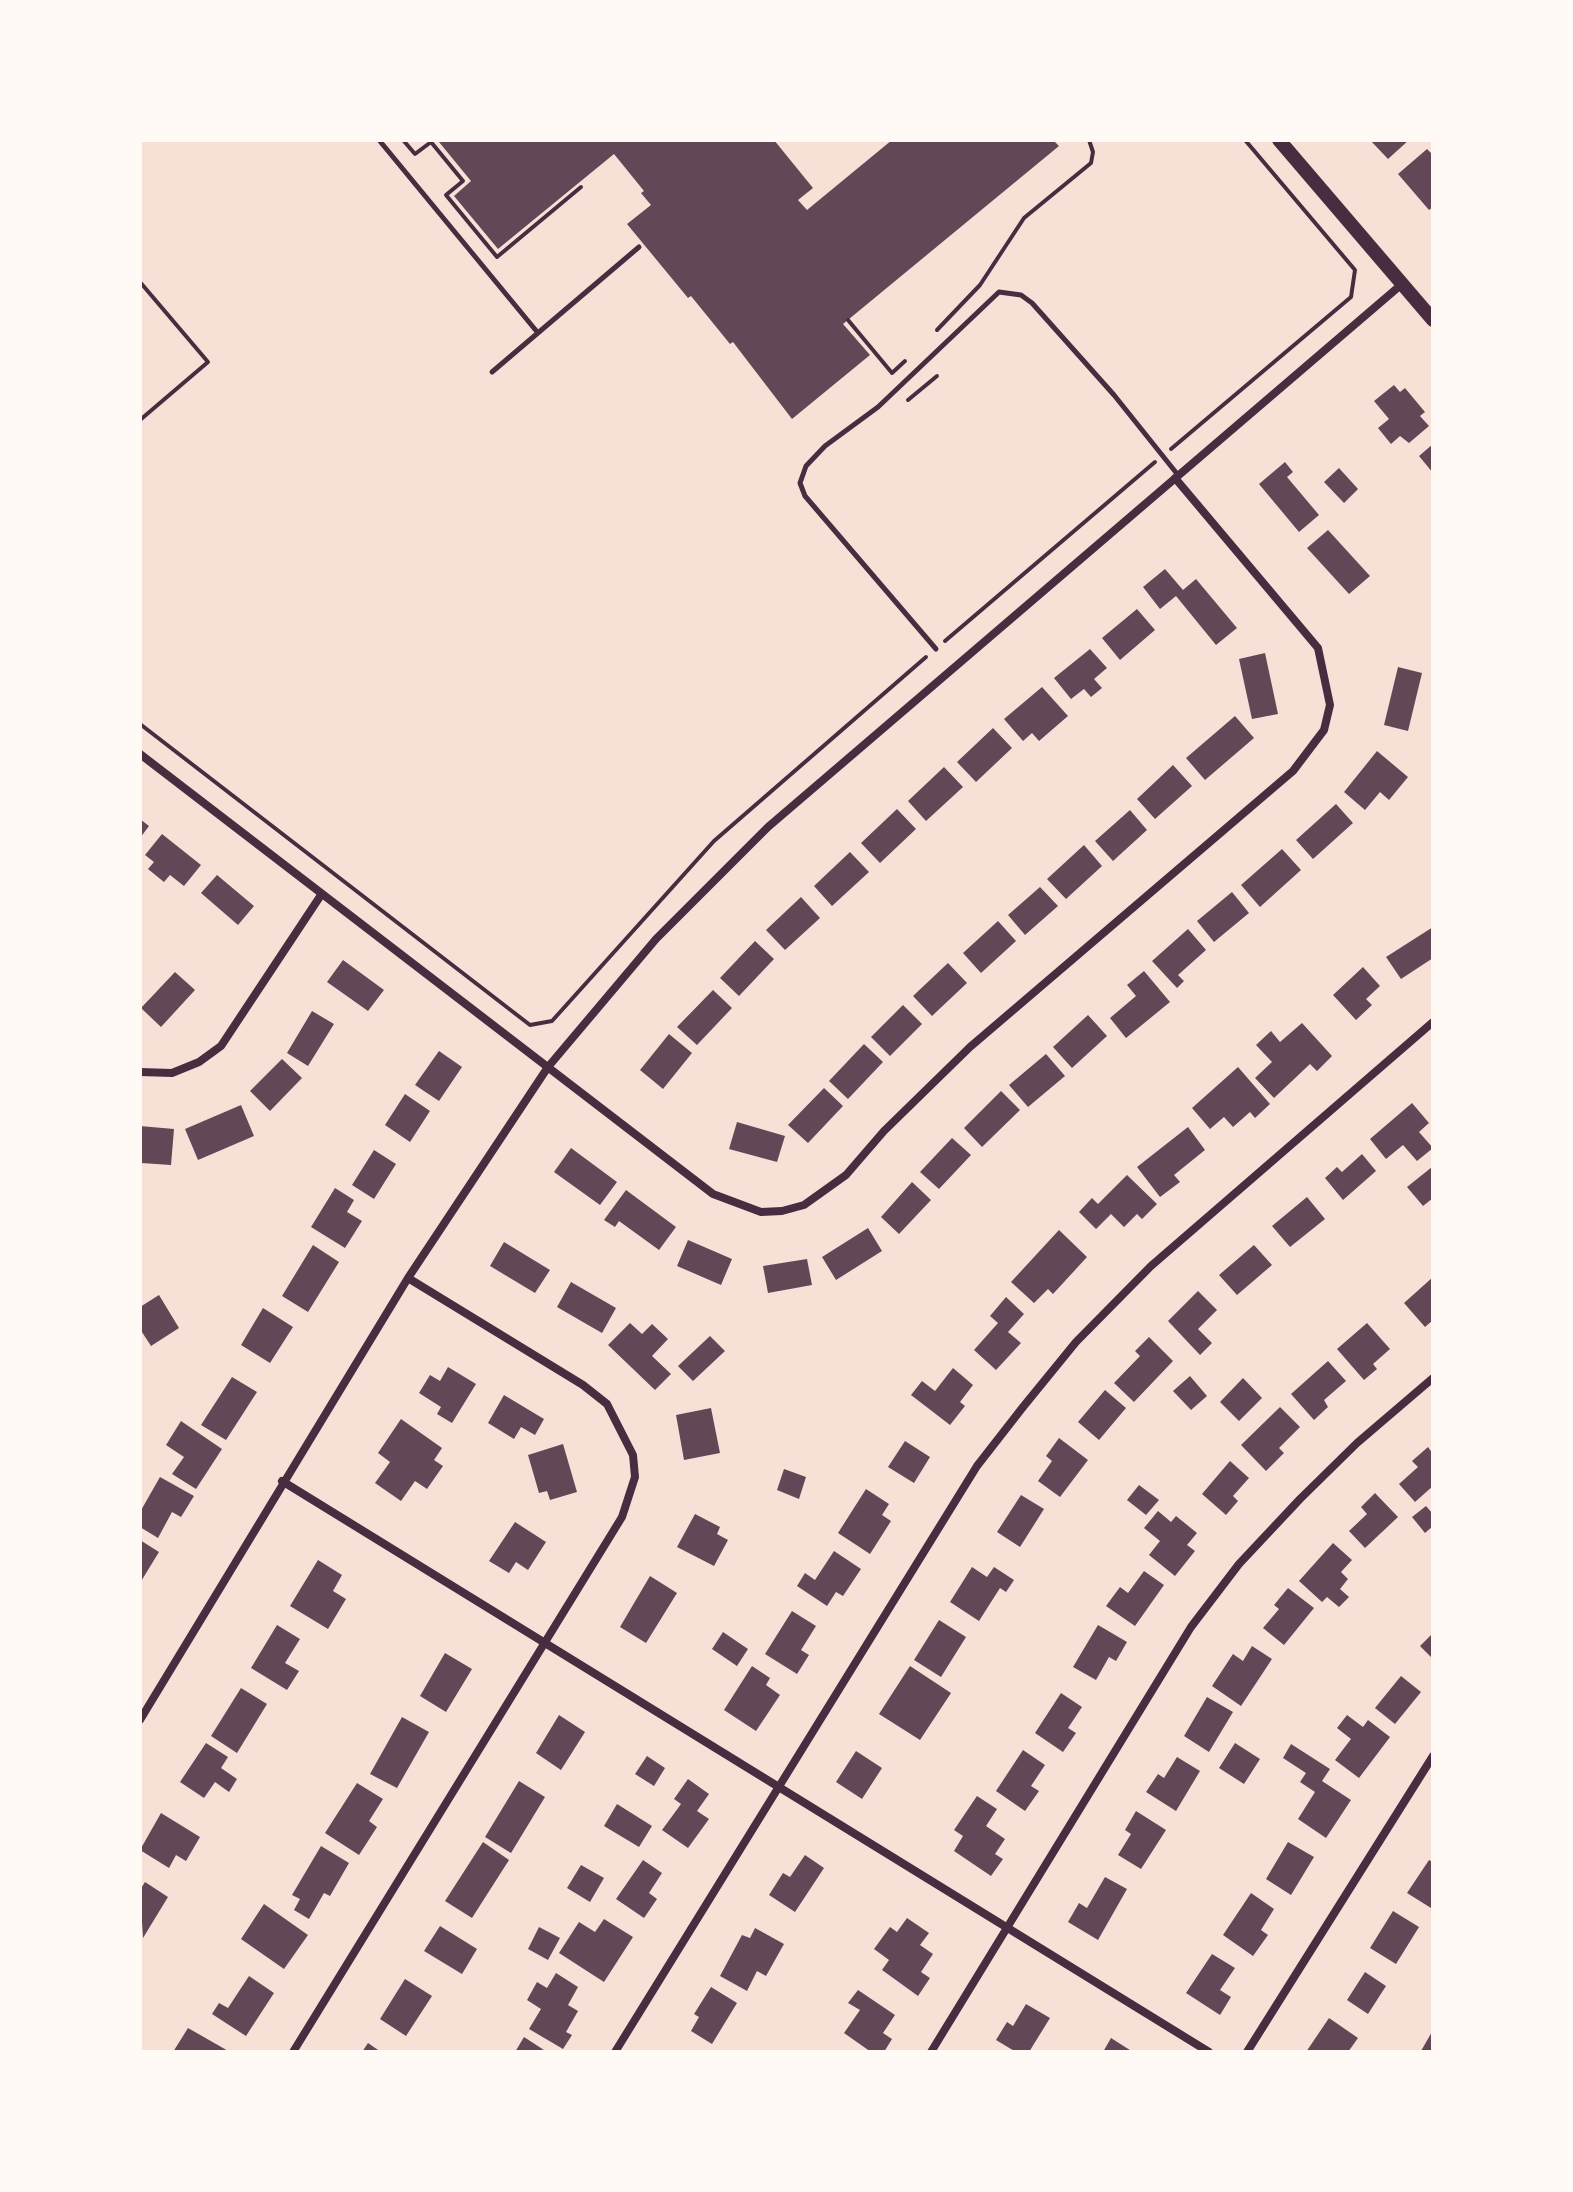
<!DOCTYPE html>
<style>
body{margin:0}
#map{position:relative;width:1573px;height:2192px;overflow:hidden;background:#f7e1d7;font-family:Cabin,sans-serif}
canvas{display:block}
.frame{position:absolute;inset:0;border:142px solid #fffaf5;pointer-events:none}
</style>
<div id="map">
<canvas width="1573" height="2192"></canvas>
<div class="frame"></div>
</div>
<script>
const g = document.querySelector('canvas').getContext('2d');
g.lineJoin = 'round';
function fill(path, color) {
  g.fillStyle = color;
  g.fill(path, 'evenodd');
}
function shape(rows) {
  const path = new Path2D();
  for (const r of rows) {
    path.moveTo(r[0], r[1]);
    for (let i = 2; i < r.length; i += 2) path.lineTo(r[i], r[i + 1]);
  }
  return path;
}
function trace(path, color, width, dash) {
  g.strokeStyle = color;
  g.lineWidth = width;
  g.lineCap = dash ? 'butt' : 'round';
  g.setLineDash(dash || []);
  g.stroke(path);
}
const building = shape([
 [442,140,774,140,813,188,798,200,807,210,892,140,1053,140,1059,146,843,324,870,355,792,419,733,342,730,344,691,296,688,298,627,224,651,205,641,193,644,191,614,154,498,249,454,196,471,181,439,142],
 [1370,140,1409,140,1388,159],
 [1427,149,1433,155,1433,207,1429,210,1398,174],
 [1394,385,1400,392,1405,388,1425,412,1420,416,1429,426,1409,443,1400,436,1391,444,1378,428,1389,419,1374,401],
 [1433,444,1433,473,1419,456],
 [1285,462,1293,472,1287,477,1319,515,1299,532,1259,484],
 [1339,468,1358,489,1344,503,1324,482],
 [1328,530,1370,576,1349,594,1307,548],
 [1165,569,1183,590,1196,579,1237,628,1216,645,1176,596,1160,609,1143,587],
 [1137,609,1155,630,1120,660,1102,638],
 [1090,649,1107,668,1094,679,1102,688,1091,697,1084,689,1071,699,1054,678],
 [1265,653,1278,714,1252,719,1239,659],
 [1398,667,1422,673,1408,731,1384,725],
 [1042,687,1068,716,1039,741,1032,733,1023,741,1004,719],
 [1235,716,1254,738,1205,780,1186,758],
 [993,728,1012,748,976,782,957,762],
 [1377,751,1408,777,1389,800,1380,792,1365,810,1344,792],
 [1173,765,1192,786,1155,819,1137,799],
 [944,767,963,787,926,821,908,801],
 [1336,804,1353,823,1313,859,1296,840],
 [897,809,916,829,880,863,861,843],
 [1130,810,1147,830,1113,861,1095,841],
 [140,819,149,826,140,838],
 [162,834,201,865,184,886,170,875,164,882,148,869,154,862,145,855],
 [1084,845,1102,866,1066,899,1047,879],
 [1282,849,1301,870,1260,907,1241,885],
 [850,852,869,872,832,906,814,886],
 [217,875,254,906,238,925,201,893],
 [1040,887,1058,906,1025,935,1008,915],
 [1232,892,1249,913,1214,942,1197,921],
 [801,897,820,918,785,950,766,930],
 [998,921,1016,941,981,973,963,953],
 [1433,927,1433,958,1401,979,1386,957],
 [1188,929,1206,950,1178,975,1184,981,1177,988,1152,961],
 [755,941,774,959,739,996,720,978],
 [343,960,384,990,368,1011,327,982],
 [948,963,967,983,932,1016,913,996],
 [1363,967,1380,986,1366,999,1372,1005,1356,1020,1333,995],
 [1144,971,1170,1002,1126,1038,1110,1018,1136,996,1127,985],
 [175,972,195,990,161,1027,141,1008],
 [713,990,732,1008,697,1045,677,1027],
 [903,1005,922,1024,890,1056,871,1037],
 [312,1011,334,1024,308,1066,287,1053],
 [1088,1015,1107,1036,1072,1068,1053,1047],
 [1302,1023,1332,1056,1317,1071,1310,1064,1274,1098,1255,1078,1272,1062,1256,1045,1271,1031,1280,1042],
 [669,1034,692,1053,663,1089,640,1070],
 [864,1044,883,1062,848,1099,829,1081],
 [439,1051,462,1067,439,1101,415,1085],
 [1046,1054,1065,1076,1028,1107,1009,1085],
 [282,1059,302,1078,270,1111,250,1091],
 [1238,1067,1270,1104,1255,1118,1250,1112,1233,1127,1224,1117,1210,1129,1192,1108],
 [824,1088,843,1106,808,1143,788,1125],
 [1001,1091,1020,1110,982,1147,964,1128],
 [405,1094,430,1111,410,1142,385,1125],
 [1412,1103,1429,1123,1419,1132,1433,1148,1417,1161,1403,1145,1386,1159,1370,1139],
 [241,1105,254,1136,198,1160,185,1129],
 [737,1122,785,1136,777,1162,729,1149],
 [140,1126,174,1129,171,1165,141,1163],
 [1188,1127,1205,1150,1174,1175,1180,1182,1160,1197,1137,1167],
 [952,1138,971,1155,939,1189,920,1172],
 [571,1148,617,1182,600,1205,554,1172],
 [374,1150,396,1164,374,1199,352,1185],
 [1362,1154,1376,1171,1343,1200,1325,1178,1337,1167,1342,1172],
 [1432,1167,1433,1198,1423,1206,1407,1187],
 [1127,1175,1157,1204,1142,1219,1137,1214,1124,1227,1111,1214,1096,1229,1079,1212,1092,1198,1098,1204],
 [912,1182,931,1200,899,1234,881,1217],
 [335,1188,354,1200,347,1212,362,1221,345,1248,311,1227],
 [626,1190,676,1227,659,1250,619,1221,615,1227,604,1220],
 [1307,1197,1325,1219,1290,1247,1272,1226],
 [868,1228,882,1251,836,1280,822,1257],
 [1059,1230,1087,1257,1053,1294,1048,1289,1034,1303,1011,1282],
 [688,1240,732,1259,721,1285,677,1266],
 [504,1242,550,1270,535,1293,490,1266],
 [313,1245,339,1262,308,1312,282,1296],
 [1254,1245,1272,1265,1237,1295,1219,1275],
 [807,1259,812,1285,768,1293,763,1266],
 [1433,1277,1433,1320,1425,1327,1404,1303],
 [571,1282,616,1308,602,1333,557,1307],
 [1198,1291,1217,1310,1198,1329,1212,1343,1200,1355,1168,1321],
 [159,1295,179,1328,151,1346,140,1329,140,1307],
 [1006,1297,1024,1314,1008,1332,1021,1343,996,1370,974,1350,998,1323,990,1316],
 [263,1308,293,1327,270,1363,241,1345],
 [630,1323,642,1334,652,1324,668,1339,652,1356,671,1374,655,1390,608,1345],
 [1367,1323,1390,1349,1373,1364,1377,1369,1364,1380,1337,1349],
 [710,1336,725,1351,693,1381,678,1366],
 [1149,1337,1173,1361,1134,1402,1114,1383,1140,1356,1135,1351],
 [1328,1361,1346,1381,1324,1400,1328,1407,1314,1420,1291,1394],
 [448,1367,476,1384,452,1423,437,1414,441,1407,419,1393,430,1375,440,1381],
 [953,1368,973,1385,960,1402,965,1406,950,1425,911,1395,922,1381,935,1391],
 [1190,1376,1207,1396,1191,1410,1173,1391],
 [232,1377,257,1392,226,1440,201,1425],
 [1243,1378,1262,1398,1239,1421,1220,1402],
 [1105,1390,1126,1408,1099,1440,1078,1422],
 [504,1395,544,1419,535,1435,521,1427,514,1439,488,1423],
 [1280,1407,1300,1427,1279,1448,1284,1453,1266,1471,1241,1445],
 [711,1408,720,1453,684,1460,676,1415],
 [401,1419,442,1448,434,1460,443,1466,427,1489,415,1481,401,1501,375,1483,390,1462,378,1453],
 [181,1421,222,1449,196,1489,172,1474,184,1457,166,1445],
 [1059,1438,1088,1460,1060,1497,1038,1481,1052,1461,1046,1456],
 [905,1441,930,1457,914,1483,888,1467],
 [563,1444,577,1492,550,1500,547,1491,539,1493,528,1455],
 [1428,1447,1433,1454,1433,1486,1415,1502,1399,1484,1418,1467,1412,1461],
 [1230,1461,1249,1478,1233,1496,1238,1501,1226,1515,1202,1494],
 [784,1469,806,1477,799,1499,777,1490],
 [160,1477,194,1496,181,1517,172,1512,158,1538,140,1527,140,1512],
 [1139,1485,1159,1500,1146,1515,1127,1500],
 [866,1489,889,1504,882,1515,891,1521,870,1554,838,1533],
 [1375,1493,1398,1517,1365,1548,1349,1531,1367,1514,1361,1507],
 [1021,1495,1044,1509,1020,1547,997,1532],
 [1426,1506,1433,1514,1433,1526,1425,1533,1412,1517],
 [1158,1511,1171,1522,1176,1516,1197,1533,1187,1545,1195,1551,1175,1576,1149,1555,1160,1541,1144,1528],
 [695,1514,720,1527,717,1534,728,1540,714,1566,677,1547],
 [515,1522,546,1542,528,1570,516,1562,509,1573,489,1561],
 [140,1540,159,1552,140,1583],
 [1333,1543,1352,1560,1341,1572,1348,1579,1340,1589,1349,1597,1339,1607,1327,1597,1322,1602,1299,1581],
 [834,1551,861,1569,843,1596,836,1592,827,1606,797,1586,805,1573,815,1580],
 [318,1560,342,1575,333,1591,346,1599,328,1629,290,1606],
 [972,1567,987,1577,994,1567,1014,1580,1006,1592,1000,1588,979,1621,950,1602],
 [1144,1571,1164,1585,1135,1626,1106,1606,1120,1587,1128,1593],
 [650,1576,677,1593,646,1643,620,1627],
 [1288,1588,1314,1608,1284,1645,1263,1628,1279,1609,1274,1605],
 [792,1611,816,1626,801,1650,809,1655,797,1674,765,1654],
 [939,1620,966,1637,941,1677,914,1660],
 [277,1625,300,1639,285,1663,299,1671,287,1690,251,1668],
 [1098,1625,1127,1642,1116,1661,1109,1657,1096,1680,1073,1667],
 [723,1632,748,1649,737,1666,712,1649],
 [1433,1633,1433,1659,1420,1646],
 [1252,1646,1272,1659,1241,1706,1212,1686,1233,1654,1243,1661],
 [445,1653,472,1669,446,1712,420,1696],
 [752,1666,770,1678,766,1685,780,1695,756,1731,724,1710],
 [910,1666,951,1693,920,1740,879,1714],
 [1401,1676,1421,1692,1395,1724,1375,1708],
 [241,1688,267,1704,237,1753,211,1736],
 [1061,1693,1082,1707,1068,1728,1076,1733,1063,1752,1035,1733],
 [1207,1697,1233,1712,1209,1752,1184,1736],
 [559,1715,585,1732,561,1770,536,1753],
 [1347,1715,1363,1727,1368,1720,1390,1737,1359,1778,1335,1760,1351,1739,1337,1728],
 [402,1717,429,1732,397,1788,370,1774],
 [206,1743,228,1757,221,1768,237,1779,229,1792,215,1782,204,1798,180,1782],
 [1235,1743,1260,1759,1244,1784,1219,1768],
 [1291,1744,1330,1769,1322,1781,1351,1800,1326,1838,1298,1819,1315,1792,1300,1782,1306,1773,1283,1758],
 [1023,1750,1045,1765,1031,1786,1039,1791,1025,1811,996,1791],
 [856,1751,882,1768,862,1799,836,1782],
 [647,1756,665,1768,654,1786,635,1774],
 [1177,1757,1200,1771,1176,1811,1146,1792,1158,1774,1164,1778],
 [688,1779,709,1794,697,1811,709,1819,688,1848,662,1830,681,1804,674,1799],
 [519,1781,545,1797,511,1853,485,1837],
 [357,1783,383,1799,369,1821,377,1827,359,1855,325,1833],
 [977,1796,997,1809,986,1826,1005,1839,995,1854,1003,1859,991,1876,954,1851,963,1836,954,1830],
 [617,1804,652,1826,639,1847,604,1826],
 [1136,1811,1166,1830,1141,1869,1118,1855,1131,1834,1125,1830],
 [161,1813,200,1837,186,1861,176,1855,169,1868,140,1850],
 [483,1842,509,1860,472,1918,445,1901],
 [1288,1842,1314,1857,1291,1895,1266,1879],
 [321,1846,349,1863,330,1896,324,1893,309,1919,294,1910,300,1899,292,1895],
 [805,1855,824,1868,795,1912,769,1895,783,1873,790,1877],
 [643,1860,662,1873,649,1893,657,1899,644,1918,616,1899],
 [1429,1860,1433,1862,1431,1908,1407,1893],
 [581,1865,604,1878,590,1902,567,1888],
 [1105,1877,1127,1889,1098,1940,1068,1922,1079,1903,1087,1908],
 [145,1882,168,1897,143,1938,140,1890],
 [1251,1893,1274,1909,1261,1930,1268,1935,1253,1956,1223,1935],
 [264,1904,308,1935,284,1969,241,1939],
 [1393,1911,1419,1927,1396,1964,1370,1948],
 [907,1918,929,1933,920,1945,933,1954,921,1972,930,1978,918,1996,882,1970,889,1960,874,1949,890,1927,897,1932],
 [604,1919,633,1937,604,1982,559,1953,579,1922,595,1932],
 [440,1926,477,1949,462,1974,424,1951],
 [539,1927,560,1938,548,1960,528,1949],
 [755,1928,784,1944,766,1976,757,1971,747,1991,720,1976,742,1935,750,1938],
 [1212,1954,1235,1968,1220,1990,1231,1997,1220,2015,1186,1993],
 [1365,1972,1386,1986,1368,2014,1347,2000],
 [556,1973,578,1987,568,2005,578,2011,566,2032,572,2035,563,2049,529,2029,541,2009,527,2000,537,1982,547,1988],
 [249,1976,274,1993,246,2036,212,2014,219,2003,228,2008],
 [405,1979,432,1996,406,2036,380,2019],
 [711,1987,737,2003,712,2044,691,2031,699,2017,694,2014],
 [858,1990,895,2015,883,2033,892,2039,884,2052,871,2052,844,2033,860,2010,848,2003],
 [1026,2004,1050,2018,1029,2052,1016,2052,996,2040,1007,2022,1013,2026],
 [1329,2018,1358,2038,1348,2052,1306,2052],
 [188,2028,230,2052,173,2052],
 [1433,2030,1433,2052,1423,2052,1421,2051],
 [524,2037,547,2052,515,2052],
 [1111,2038,1133,2052,1103,2052],
 [368,2043,381,2052,362,2052]
]);
const path = shape([
 [403,140,415,154,431,142,463,181,446,195,497,257,581,187],
 [140,282,208,362,140,420],
 [848,320,892,373,905,361],
 [937,330,980,285,1024,218,1091,163,1093,152,1089,140],
 [908,400,937,376],
 [1171,449,1351,297,1355,270,1245,140],
 [945,641,1155,462],
 [140,724,530,1025,552,1021,714,841,926,657]
]);
const service = shape([
 [379,140,538,333],
 [492,372,639,247],
 [936,649,805,496,800,483,806,466,825,446,878,407,999,292,1021,295,1032,303,1114,395,1178,475]
]);
const minor = shape([
 [140,754,713,1194,761,1212,782,1211,804,1205,846,1175,884,1131,970,1047,1293,771,1324,730,1330,705,1318,648,1175,478],
 [140,1072,172,1073,199,1062,221,1046,321,895],
 [282,1481,1209,2052],
 [140,1720,408,1278,548,1067,656,939,768,827,1402,284],
 [293,2052,622,1517,635,1477,633,1455,607,1404,583,1385,408,1278],
 [615,2052,977,1466,1023,1407,1076,1342,1151,1266,1433,1022],
 [931,2052,1191,1627,1239,1564,1300,1499,1357,1443,1433,1378],
 [1247,2052,1433,1756]
]);
const tertiary = shape([
 [1279,140,1433,320]
]);
fill(building, '#644757');
trace(path, '#4a2c40', 4);
trace(service, '#4a2c40', 5);
trace(minor, '#4a2c40', 8);
trace(tertiary, '#4a2c40', 14);
</script>
